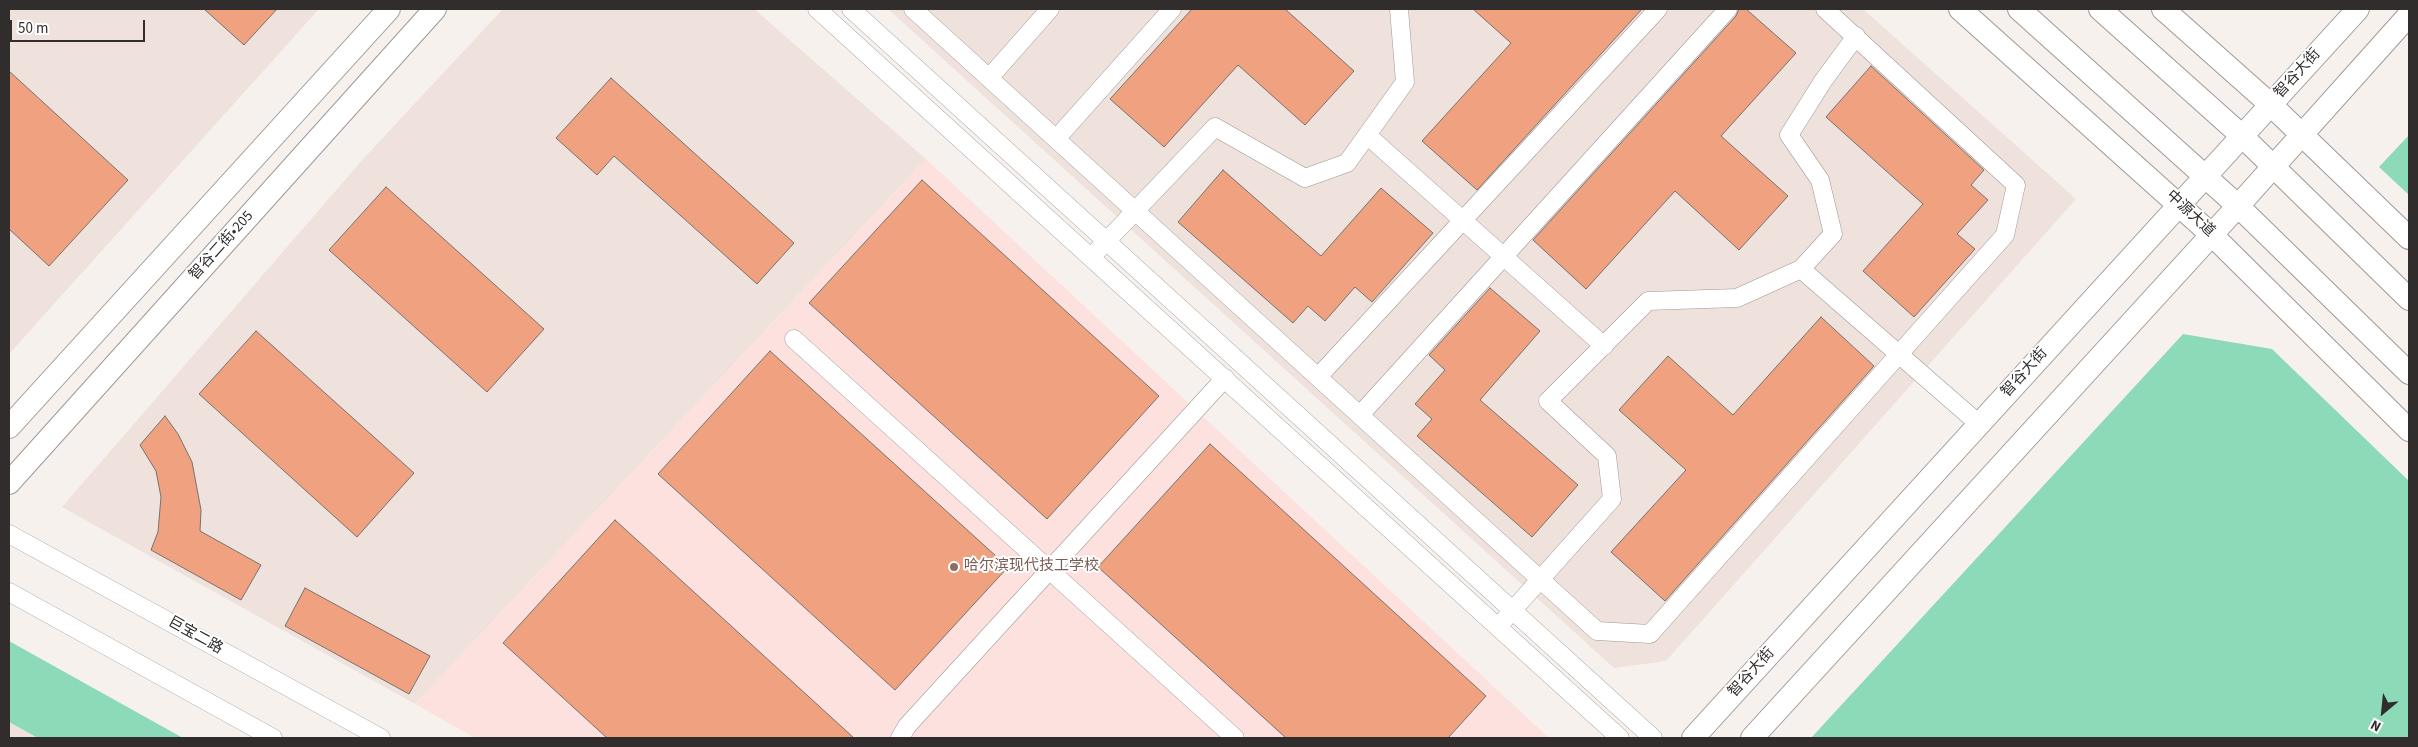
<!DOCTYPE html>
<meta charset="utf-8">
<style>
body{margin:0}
#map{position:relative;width:2418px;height:747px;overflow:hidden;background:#f7f1ee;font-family:"Source Sans 3",sans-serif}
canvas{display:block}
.frame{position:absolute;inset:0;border:10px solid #302d2c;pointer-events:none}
.north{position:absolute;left:2358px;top:687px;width:50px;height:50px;-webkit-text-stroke:4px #fff;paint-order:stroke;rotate:208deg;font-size:14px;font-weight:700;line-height:20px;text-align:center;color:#302d2c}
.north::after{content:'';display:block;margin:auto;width:18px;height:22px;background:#302d2c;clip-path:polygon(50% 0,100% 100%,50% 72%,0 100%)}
.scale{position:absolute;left:10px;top:20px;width:135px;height:22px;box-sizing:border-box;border:2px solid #302d2c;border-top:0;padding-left:6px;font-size:15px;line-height:18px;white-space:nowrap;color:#302d2c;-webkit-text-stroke:4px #fff;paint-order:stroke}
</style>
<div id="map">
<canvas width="2418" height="747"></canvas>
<div class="frame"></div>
<div class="north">N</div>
<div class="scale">50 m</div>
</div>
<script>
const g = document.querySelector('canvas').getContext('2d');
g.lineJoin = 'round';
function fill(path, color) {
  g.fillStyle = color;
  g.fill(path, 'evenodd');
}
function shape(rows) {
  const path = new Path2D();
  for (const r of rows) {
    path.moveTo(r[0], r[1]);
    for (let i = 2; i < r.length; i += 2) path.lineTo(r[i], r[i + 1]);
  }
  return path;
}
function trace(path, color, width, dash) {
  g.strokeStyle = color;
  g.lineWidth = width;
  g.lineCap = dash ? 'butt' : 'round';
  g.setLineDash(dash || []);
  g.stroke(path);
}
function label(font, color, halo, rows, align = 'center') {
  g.font = font + ' "Source Sans 3","Noto Sans SC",sans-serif';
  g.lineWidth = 4;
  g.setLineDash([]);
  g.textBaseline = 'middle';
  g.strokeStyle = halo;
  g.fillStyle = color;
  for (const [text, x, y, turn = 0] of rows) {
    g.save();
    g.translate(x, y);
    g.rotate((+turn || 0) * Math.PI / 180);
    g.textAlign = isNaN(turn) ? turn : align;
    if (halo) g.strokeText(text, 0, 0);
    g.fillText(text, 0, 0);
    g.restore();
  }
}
const built = shape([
 [9,9,319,9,9,354],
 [503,9,754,9,926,159,415,704,62,507,364,158],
 [888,9,1863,9,2076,199,1666,661,1614,668],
 [9,722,38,738,9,738]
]);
const education = shape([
 [926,159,1549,738,475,738,415,704]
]);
const green = shape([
 [2409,135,2409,195,2379,167],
 [2183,334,2272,349,2409,481,2409,738,1811,738],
 [9,641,183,738,38,738,9,722]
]);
const building = shape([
 [204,9,277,9,244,45,204,9],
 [1192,9,1285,9,1354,71,1305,125,1238,65,1164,147,1110,99,1192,9],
 [1473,9,1642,9,1477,190,1422,141,1511,43,1473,9],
 [1739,9,1746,9,1796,53,1721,136,1788,196,1739,250,1675,191,1586,289,1533,240,1736,16,1739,9],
 [1871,66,1984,170,1971,185,1988,200,1957,234,1975,249,1914,317,1863,271,1923,204,1826,117,1871,66],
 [9,71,128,180,49,266,9,229,9,71],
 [611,78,794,243,757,284,614,156,597,175,556,138,611,78],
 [1223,170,1321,256,1381,188,1433,233,1372,302,1355,287,1325,321,1308,306,1293,323,1178,222,1223,170],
 [922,180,1159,396,1047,519,809,303,922,180],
 [386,187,544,329,487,392,329,250,386,187],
 [1490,288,1540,331,1480,400,1578,485,1532,537,1417,436,1432,419,1415,404,1445,370,1429,355,1490,288],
 [1821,317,1874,366,1665,601,1611,552,1686,470,1619,410,1668,356,1733,415,1821,317],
 [256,331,414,473,357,537,199,394,256,331],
 [770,351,1008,567,895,690,658,474,770,351],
 [165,416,178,434,192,462,201,510,200,531,261,565,241,600,151,550,158,532,161,497,156,471,140,445,165,416],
 [1210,444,1486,696,1448,738,1286,738,1098,567,1210,444],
 [615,520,854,738,607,738,503,643,615,520],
 [305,588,430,656,409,694,285,626,305,588]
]);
const minor = shape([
 [817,9,1620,738],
 [851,9,1653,738],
 [913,9,1597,631,1650,634,2005,235,2016,185,1825,9],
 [989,78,1050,9],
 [1367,135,1604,346],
 [1056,139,1172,9],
 [1098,250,1215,127,1305,178,1347,163,1405,82,1399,9],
 [1801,269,1979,424],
 [794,339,1235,738],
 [1318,377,1658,9],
 [1360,415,1728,9],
 [9,534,381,738],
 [9,592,273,738],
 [1504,620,1612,499,1607,456,1548,401,1648,301,1737,298,1801,269,1833,234,1820,180,1789,135,1823,81,1856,36],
 [900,738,907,726,1225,378]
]);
const major = shape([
 [1960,9,2212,235,2409,430],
 [2019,9,2238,206,2409,373],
 [2100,9,2242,136,2409,299],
 [2163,9,2271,105,2409,238],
 [9,427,389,9],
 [9,483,435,9],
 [1693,738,2358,9],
 [1752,738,2238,206,2409,15]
]);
const markers = [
 [954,567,5,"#8d6e63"]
];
const streetNames = [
 ["智谷大街",2298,74,-48],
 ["中源大道",2190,214,43],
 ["智谷二街•205",222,246,-48],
 ["智谷大街",2025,373,-48],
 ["巨宝二路",195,636,29],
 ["智谷大街",1752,673,-48]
];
const educationNames = [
 ["哈尔滨现代技工学校",964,567]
];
fill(built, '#efe1db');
fill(education, '#fce1df');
fill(green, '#8cdab8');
fill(building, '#f0a280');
trace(building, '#77726f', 1);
trace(minor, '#9f9997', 19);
trace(major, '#9f9997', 24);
trace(minor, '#fff', 18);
trace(major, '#fff', 22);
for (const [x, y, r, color] of markers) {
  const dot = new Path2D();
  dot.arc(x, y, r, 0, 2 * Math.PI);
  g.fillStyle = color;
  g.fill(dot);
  trace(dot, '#fff', 2);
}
label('15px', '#302d2c', '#fff', streetNames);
label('15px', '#785e54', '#fff', educationNames, 'left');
</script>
